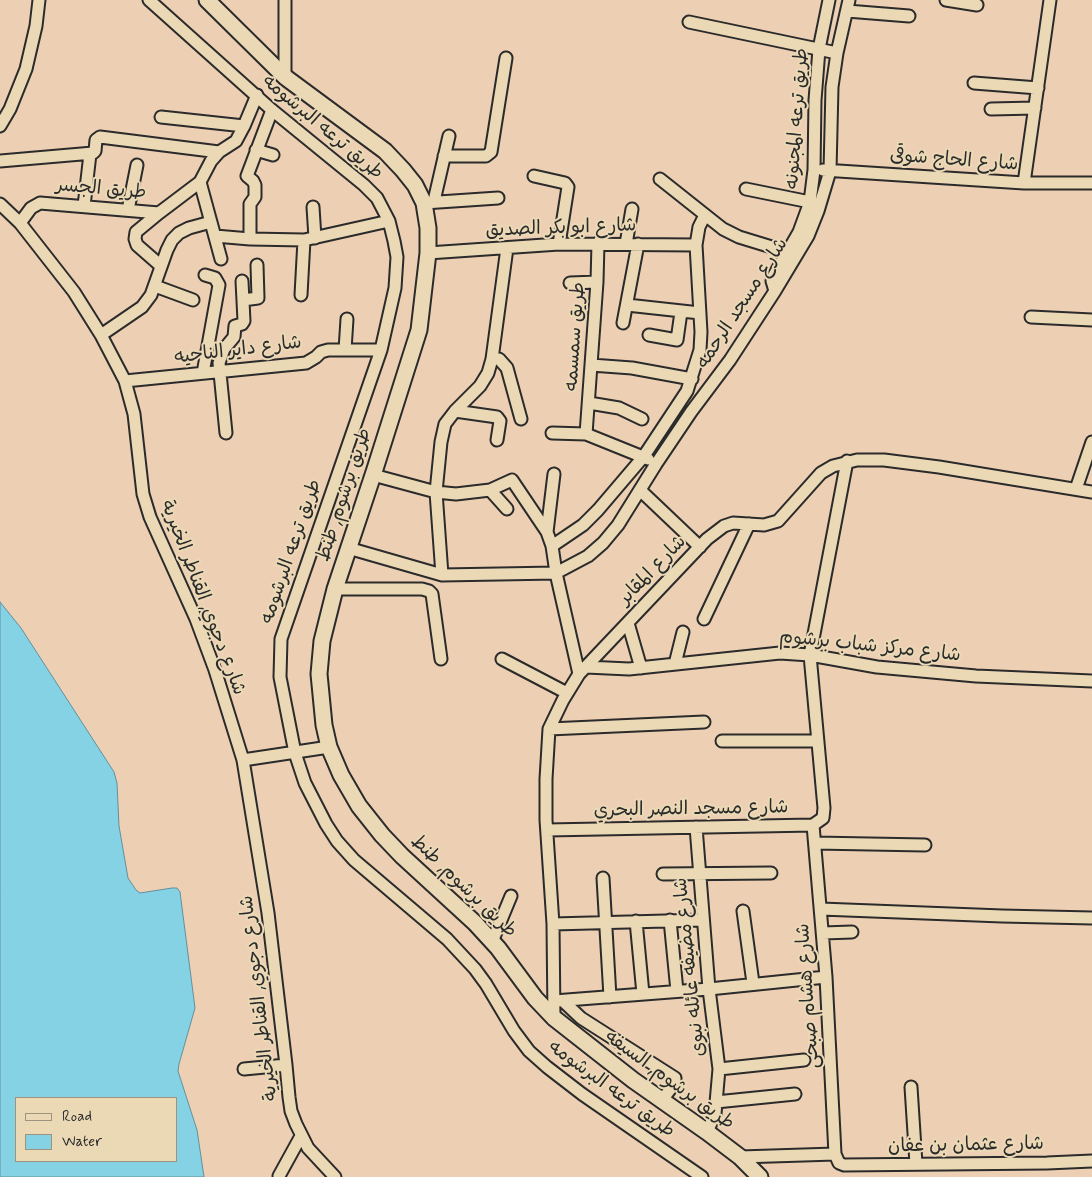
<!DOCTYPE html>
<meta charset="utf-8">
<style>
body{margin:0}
#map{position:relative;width:1092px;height:1177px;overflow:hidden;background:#edcfb3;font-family:Mynerve,sans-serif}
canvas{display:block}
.legend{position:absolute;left:15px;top:1097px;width:162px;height:65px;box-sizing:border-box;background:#ebd9b6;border:1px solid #9e937e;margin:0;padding:6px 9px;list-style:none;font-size:15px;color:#2b2b2b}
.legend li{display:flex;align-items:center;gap:10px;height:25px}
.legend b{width:25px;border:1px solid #9e937e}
</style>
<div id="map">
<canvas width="1092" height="1177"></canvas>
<ul class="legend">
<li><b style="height:6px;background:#ebd9b6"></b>Road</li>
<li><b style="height:14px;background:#86d2e5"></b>Water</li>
</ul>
</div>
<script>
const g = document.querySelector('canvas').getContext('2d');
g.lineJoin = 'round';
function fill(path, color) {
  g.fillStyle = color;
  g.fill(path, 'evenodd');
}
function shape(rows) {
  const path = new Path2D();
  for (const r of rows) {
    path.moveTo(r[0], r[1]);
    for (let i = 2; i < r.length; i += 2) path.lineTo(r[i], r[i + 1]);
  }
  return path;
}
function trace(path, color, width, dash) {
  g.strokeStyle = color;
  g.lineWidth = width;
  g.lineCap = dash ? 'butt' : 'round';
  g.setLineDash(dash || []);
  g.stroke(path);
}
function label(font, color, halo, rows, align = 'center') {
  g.font = font + ' Mynerve,"Playpen Sans Arabic",sans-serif';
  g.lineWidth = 4;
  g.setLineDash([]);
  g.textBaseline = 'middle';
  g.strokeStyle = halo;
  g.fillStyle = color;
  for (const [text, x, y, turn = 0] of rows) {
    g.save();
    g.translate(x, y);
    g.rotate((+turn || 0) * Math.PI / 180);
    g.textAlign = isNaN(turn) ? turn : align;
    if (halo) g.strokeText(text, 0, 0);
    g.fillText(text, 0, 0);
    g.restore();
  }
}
const water = shape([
 [0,602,21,628,114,772,117,783,119,826,128,878,136,890,140,893,172,888,177,888,180,892,195,1008,179,1064,178,1071,197,1130,204,1177,0,1177,0,602],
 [16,1098,176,1098,176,1161,16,1161,16,1098]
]);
const minor = shape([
 [149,0,272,110,364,185,377,198,389,221,394,241,397,257,395,288,381,350,281,639,280,677,295,753,305,783,326,824,337,841,354,860,447,939,475,969,486,984,514,1031,529,1051,547,1067,582,1094,702,1177],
 [285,0,285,77],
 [946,0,977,5],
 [847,11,909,16],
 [689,22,837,53],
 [974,83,1038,88],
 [991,109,1035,108],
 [161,117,244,126],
 [0,126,10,109,26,69,36,26,39,0],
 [256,150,273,155],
 [444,156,486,156,491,152,506,58],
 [0,161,93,153,95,151,96,140,100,137,219,152],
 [823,170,1024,183,1092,183],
 [534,176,565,183,568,187,559,244],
 [660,179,723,229,739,237,788,252],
 [200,182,221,259],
 [1024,183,1050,0],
 [746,189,810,202],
 [434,201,449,136],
 [424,203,498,198],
 [0,204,20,223,74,292,101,335,125,381,134,414,143,494,150,517,196,619,215,670,243,760,268,913,286,1065,289,1097,291,1111,296,1124,308,1148,335,1177],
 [84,206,90,154],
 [313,207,315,238],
 [128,210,137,165],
 [20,223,31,208,40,203,159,213],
 [215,236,250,239,304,240,389,221],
 [250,239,250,204,255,197,255,185,253,181,247,176,272,110],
 [626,244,632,209],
 [428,253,559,244,696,245],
 [161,266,137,245,135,239,136,232,159,213,200,182,211,161,219,152,236,141,244,126,257,95],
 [570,283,597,282],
 [155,286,193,300],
 [775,291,772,281,773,277,799,232,810,202,814,170,815,100,817,75,819,49,829,0],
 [301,295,304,240],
 [243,300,258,298,257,265],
 [627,305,700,313],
 [1031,317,1092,320],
 [623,323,638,244],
 [101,335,142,307,151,295,167,250,172,240,179,233,189,228,211,222],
 [649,335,677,340,681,312],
 [345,350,347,319],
 [492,359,499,359,507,368,521,419],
 [591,365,632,368,692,379],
 [203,373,219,285,215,278,205,275],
 [125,381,306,363,316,357,321,352,328,350,381,350],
 [589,403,619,408,642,419],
 [455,411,497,417,500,421,497,440],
 [226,433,219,363,224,349,234,337,235,326,242,324,244,321,242,281],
 [552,433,586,434,648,459],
 [586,434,597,282,598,243],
 [373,475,436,492,456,494,490,490,512,480,547,532,552,546,556,573,579,674],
 [1076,489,1092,442],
 [490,490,507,509],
 [640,490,700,547],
 [547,532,554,474],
 [552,546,583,525,598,510,644,456,687,391,700,350,701,332,696,245,699,227,705,215],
 [348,548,442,575,556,573,588,556,603,543,618,525,656,464,691,412,730,360,775,291,808,236,818,211,830,171,832,87,837,53,849,0],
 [442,575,436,492,441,442,445,424,455,411,480,386,488,373,492,359,507,248],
 [335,589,422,589,429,591,432,594,441,659],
 [704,619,749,524],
 [628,623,641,668],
 [502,659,567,693],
 [675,664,683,632],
 [586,667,629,669,780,653,810,655,877,667,976,676,1092,681],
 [549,729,704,722],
 [722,741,818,741],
 [243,760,329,747],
 [813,825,826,977,835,1154,839,1163,844,1165,1047,1163,1092,1161],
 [696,827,709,989,719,1069,715,1114,707,1132],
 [547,830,813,825,823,818,824,808,810,655,847,461],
 [815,843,925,845],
 [663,874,771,873],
 [603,878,610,997],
 [821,909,1002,916,1092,918],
 [743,911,753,983],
 [670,920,677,991],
 [636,921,643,994],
 [553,924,703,920],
 [823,933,852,932],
 [492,942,511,896],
 [554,1001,709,989,826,977],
 [563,1001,581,1018,675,1078,675,1083,662,1100],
 [554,1018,553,924,546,820,546,779,549,729,563,700,579,674,707,539,724,526,733,523,764,525,778,521,821,473,833,466,857,460,884,460,939,467,1092,492],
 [244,1069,286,1065],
 [719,1069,804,1060],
 [911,1087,916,1164],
 [716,1102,795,1094],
 [740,1157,835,1154],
 [279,1176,301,1136]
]);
const major = shape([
 [207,0,285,77,385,151,403,170,415,185,424,203,428,228,428,253,419,330,375,469,335,589,322,641,319,674,324,725,329,747,341,775,359,806,382,835,402,856,475,923,498,948,535,998,554,1018,633,1080,707,1132,740,1157,760,1177]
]);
const streetNames = [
 ["طريق ترعه المجنونه",798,119,-86],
 ["طريق ترعه البرشومه",322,128,40],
 ["شارع الحاج شوقى",954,161,4],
 ["طريق الجسر",101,190,5],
 ["شارع ابو بكر الصديق",561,229,-2],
 ["شارع مسجد الرحمه",743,304,-57],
 ["طريق سمسمه",576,337,-86],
 ["شارع داير الناحيه",238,351,-7],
 ["طريق برشوم, طنط",345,495,-72],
 ["طريق ترعه البرشومه",292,552,-71],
 ["شارع المقابر",653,571,-46],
 ["شارع دجوي, القناطر الخيرية",202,598,69],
 ["شارع مركز شباب برشوم",870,647,6],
 ["شارع مسجد النصر البحري",691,810,-1],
 ["طريق برشوم, طنط",463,887,44],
 ["شارع مضيفه عائله نبوى",691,967,-96],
 ["شارع هشام صبحى",809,996,-94],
 ["شارع دجوي, القناطر الخيرية",260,998,-97],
 ["طريق برشوم, السيفه",669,1081,36],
 ["طريق ترعه البرشومه",611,1090,36],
 ["شارع عثمان بن عفان",966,1146,-1]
];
fill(water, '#86d2e5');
trace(water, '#628f9b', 1);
trace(minor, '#2b2b2b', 15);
trace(major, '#2b2b2b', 19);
trace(minor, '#ebd9b6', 11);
trace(major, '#ebd9b6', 15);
label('19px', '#2b2b2b', '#ebd9b6', streetNames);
</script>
